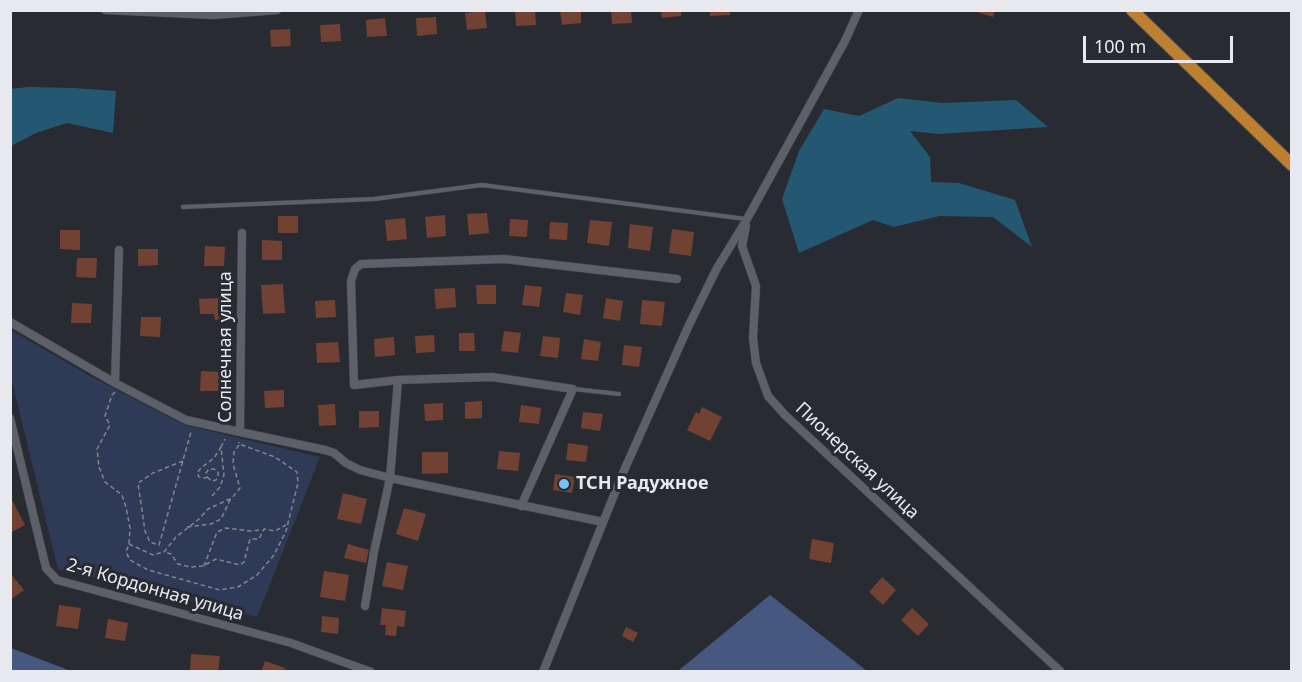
<!DOCTYPE html>
<meta charset="utf-8">
<style>
body{margin:0}
#map{position:relative;width:1302px;height:682px;overflow:hidden;background:#282b32;font-family:"Noto Sans",sans-serif}
canvas{display:block}
.frame{position:absolute;inset:0;border:12px solid #e7e9ee;pointer-events:none}
.scale{position:absolute;left:1083px;top:36px;width:150px;height:27px;box-sizing:border-box;border:3px solid #e7e9ee;border-top:0;padding-left:8px;font-size:18px;line-height:21px;white-space:nowrap;color:#e7e9ee;-webkit-text-stroke:4px #282b32;paint-order:stroke}
</style>
<div id="map">
<canvas width="1302" height="682"></canvas>
<div class="frame"></div>
<div class="scale">100 m</div>
</div>
<script>
const g = document.querySelector('canvas').getContext('2d');
g.lineJoin = 'round';
function fill(path, color) {
  g.fillStyle = color;
  g.fill(path, 'evenodd');
}
function shape(rows) {
  const path = new Path2D();
  for (const r of rows) {
    path.moveTo(r[0], r[1]);
    for (let i = 2; i < r.length; i += 2) path.lineTo(r[i], r[i + 1]);
  }
  return path;
}
function trace(path, color, width, dash) {
  g.strokeStyle = color;
  g.lineWidth = width;
  g.lineCap = dash ? 'butt' : 'round';
  g.setLineDash(dash || []);
  g.stroke(path);
}
function label(font, color, halo, rows, align = 'center') {
  g.font = font + ' "Noto Sans",sans-serif';
  g.lineWidth = 6;
  g.setLineDash([]);
  g.textBaseline = 'middle';
  g.strokeStyle = halo;
  g.fillStyle = color;
  for (const [text, x, y, turn = 0] of rows) {
    g.save();
    g.translate(x, y);
    g.rotate((+turn || 0) * Math.PI / 180);
    g.textAlign = isNaN(turn) ? turn : align;
    if (halo) g.strokeText(text, 0, 0);
    g.fillText(text, 0, 0);
    g.restore();
  }
}
const green = shape([
 [11,330,90,376,184,425,320,457,257,617,58,569,11,378]
]);
const forest = shape([
 [770,595,867,671,678,671],
 [11,648,71,671,11,671]
]);
const water = shape([
 [28,87,74,88,116,91,113,133,67,123,36,133,11,146,11,89],
 [898,98,943,103,1016,100,1048,127,939,134,910,131,930,157,931,182,959,183,1015,200,1032,247,993,217,939,216,894,227,873,220,799,253,782,199,799,151,824,109,859,116]
]);
const building = shape([
 [515,10,535,10,536,25,516,26],
 [560,10,581,10,581,23,562,25],
 [611,10,631,10,632,23,612,24],
 [661,10,681,10,681,16,662,18],
 [710,10,730,10,730,15,710,16],
 [970,10,995,10,993,17],
 [485,11,487,28,467,30,465,13],
 [436,17,437,34,417,36,416,18],
 [385,18,387,36,367,37,366,20],
 [340,24,341,41,321,42,320,25],
 [290,29,291,46,271,47,270,30],
 [487,213,489,233,469,235,467,214],
 [445,215,446,236,427,238,425,217],
 [278,216,298,216,298,233,278,233],
 [405,218,407,239,387,241,385,220],
 [510,219,528,220,527,237,509,236],
 [590,220,612,222,609,246,587,243],
 [550,222,568,223,567,240,549,239],
 [630,224,653,227,650,251,628,248],
 [672,229,694,232,691,256,669,253],
 [60,230,80,230,80,250,60,249],
 [262,240,282,241,282,260,262,260],
 [205,246,225,247,224,266,204,266],
 [138,249,158,249,158,265,138,266],
 [77,258,97,258,96,278,76,277],
 [283,284,285,313,263,314,261,285],
 [476,285,496,285,496,304,477,304],
 [525,285,542,287,539,307,522,305],
 [455,288,456,307,436,309,434,289],
 [566,293,583,295,580,315,563,312],
 [222,298,223,320,215,320,214,314,200,314,199,299],
 [606,298,623,301,620,321,603,318],
 [335,300,336,317,316,318,315,301],
 [642,300,665,302,662,326,640,324],
 [72,303,92,304,91,323,71,323],
 [141,317,161,317,160,337,140,336],
 [504,331,521,333,518,353,501,351],
 [459,333,474,333,475,351,459,351],
 [434,335,435,352,416,353,415,336],
 [543,336,560,338,558,358,540,356],
 [394,337,395,355,375,357,374,339],
 [584,339,601,342,598,361,581,359],
 [338,342,340,362,317,363,316,343],
 [624,345,642,347,639,367,622,365],
 [201,371,221,372,220,391,200,391],
 [284,390,284,407,265,408,264,391],
 [482,401,482,418,465,419,465,402],
 [443,403,443,420,425,421,424,404],
 [335,404,336,425,319,426,318,405],
 [521,405,541,408,539,424,519,422],
 [702,407,722,417,710,441,687,430,696,412,699,414],
 [359,411,379,411,379,427,359,428],
 [583,412,603,414,600,431,581,428],
 [568,443,588,446,586,462,566,460],
 [499,451,520,453,518,471,497,469],
 [422,452,448,452,448,473,422,474],
 [555,474,575,477,572,493,553,490],
 [343,493,367,499,361,524,337,519],
 [10,496,25,525,10,533],
 [404,508,426,514,418,541,396,534],
 [812,539,834,543,831,563,809,559],
 [348,544,369,550,366,563,344,558],
 [387,562,408,566,403,590,382,586],
 [324,571,349,575,345,601,320,597],
 [10,573,24,590,10,600],
 [882,577,896,590,883,605,869,592],
 [59,605,81,608,78,629,56,626],
 [382,608,406,611,404,627,397,626,396,636,385,635,386,625,380,625],
 [912,608,929,624,918,636,901,620],
 [322,616,339,618,338,634,321,632],
 [108,619,128,623,125,641,105,638],
 [626,627,638,633,633,642,622,636],
 [191,654,220,656,218,672,190,672],
 [265,661,285,668,284,672,261,672]
]);
const path = shape([
 [115,392,112,395,105,416,110,425,97,449,99,467,105,482,122,495,126,507,130,528,129,544,126,552,130,560,148,570,220,590,238,587,257,575,274,555,286,531,298,483,297,472,275,457,239,444,239,442],
 [239,445,234,452,233,464,240,488,232,498,208,509,199,519,176,537,164,552,171,554,178,564,190,567,203,566,216,559,240,565,244,562,250,539,259,539,264,529,275,531,286,525],
 [183,461,153,473,138,483,145,531,150,542,159,545,178,478,191,432],
 [207,477,212,481,216,480,218,476,218,472,214,469,209,469,206,473,207,477,205,478,199,477,197,473,201,468,214,458,221,447],
 [212,496,220,487,224,475,221,447,225,439],
 [187,527,211,524,221,519,231,498],
 [129,544,153,555,163,552],
 [204,566,217,532,226,528,250,531,262,530]
]);
const service = shape([
 [183,207,374,199,482,185,746,219],
 [574,389,619,394]
]);
const minor = shape([
 [105,10,214,15,277,10],
 [746,226,742,246,756,286,753,338,756,363,768,396,785,415,1061,672],
 [10,322,115,383,186,420,240,432,242,233],
 [115,383,119,250],
 [10,418,46,568,57,580,291,643,371,672],
 [240,432,325,450,334,453,346,463,360,470,390,478,603,522],
 [521,506,573,389,492,377,398,380,354,385,351,281,355,269,361,264,504,259,677,279],
 [365,606,374,552,390,478,398,380],
 [543,672,622,475,689,325,717,268,747,219,845,41,859,10]
]);
const primary = shape([
 [1132,10,1292,165]
]);
const markers = [
 [564,484,6,"#73c1f5"]
];
const streetNames = [
 ["Солнечная улица",226,347,-90],
 ["Пионерская улица",857,461,43],
 ["2-я Кордонная улица",155,590,16]
];
const poiNames = [
 ["ТСН Радужное",576,484]
];
fill(green, '#2f3b56');
fill(forest, '#465880');
fill(water, '#245872');
fill(building, '#714234');
trace(service, '#44464d', 5);
trace(minor, '#44464d', 9);
trace(primary, '#44464d', 14);
trace(path, '#84868c', 1.5, [4.5, 3]);
trace(service, '#5d6069', 4);
trace(minor, '#5d6069', 8);
trace(primary, '#bd8031', 12);
for (const [x, y, r, color] of markers) {
  const dot = new Path2D();
  dot.arc(x, y, r, 0, 2 * Math.PI);
  g.fillStyle = color;
  g.fill(dot);
  trace(dot, '#282b32', 2);
}
label('18px', '#e7e9ee', '#282b32', streetNames);
label('bold 18px', '#e7e9ee', '#282b32', poiNames, 'left');
</script>
